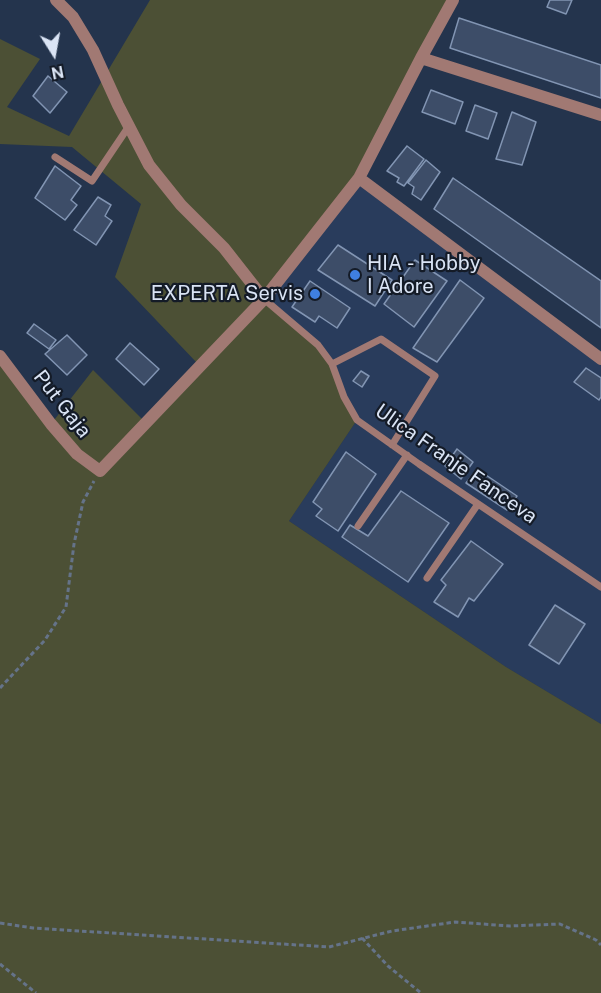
<!DOCTYPE html>
<style>
body{margin:0}
#map{position:relative;width:601px;height:993px;overflow:hidden;background:#24344d;font-family:"Public Sans",sans-serif}
canvas{display:block}
.north{position:absolute;left:24px;top:24px;width:60px;height:60px;-webkit-text-stroke:4px #141b27;paint-order:stroke;rotate:169deg;font-size:16px;font-weight:700;line-height:24px;text-align:center;color:#dae4f5}
.north::after{content:'';display:block;margin:auto;width:21px;height:27px;background:#dae4f5;clip-path:polygon(50% 0,100% 100%,50% 72%,0 100%)}
</style>
<div id="map">
<canvas width="601" height="993"></canvas>
<div class="north">N</div>
</div>
<script>
const g = document.querySelector('canvas').getContext('2d');
g.lineJoin = 'round';
function fill(path, color) {
  g.fillStyle = color;
  g.fill(path, 'evenodd');
}
function shape(rows) {
  const path = new Path2D();
  for (const r of rows) {
    path.moveTo(r[0], r[1]);
    for (let i = 2; i < r.length; i += 2) path.lineTo(r[i], r[i + 1]);
  }
  return path;
}
function trace(path, color, width, dash) {
  g.strokeStyle = color;
  g.lineWidth = width;
  g.lineCap = dash ? 'butt' : 'round';
  g.setLineDash(dash || []);
  g.stroke(path);
}
function label(font, color, halo, rows, align = 'center') {
  g.font = font + ' "Public Sans",sans-serif';
  g.lineWidth = 4.5;
  g.setLineDash([]);
  g.textBaseline = 'middle';
  g.strokeStyle = halo;
  g.fillStyle = color;
  for (const [text, x, y, turn = 0] of rows) {
    g.save();
    g.translate(x, y);
    g.rotate((+turn || 0) * Math.PI / 180);
    g.textAlign = isNaN(turn) ? turn : align;
    if (halo) g.strokeText(text, 0, 0);
    g.fillText(text, 0, 0);
    g.restore();
  }
}
const built = shape([
 [359,178,601,360,601,724,506,667,289,521,357,420,264,299]
]);
const green = shape([
 [150,0,453,0,359,178,264,299,318,345,332,364,357,420,289,521,506,667,601,724,601,993,0,993,0,356,51,424,93,370,145,422,198,364,115,277,141,204,72,147,0,144,0,39,40,59,7,107,69,136]
]);
const building = shape([
 [550,0,572,0,566,14,547,7,550,0],
 [459,18,601,65,601,98,450,48,459,18],
 [48,76,67,92,50,113,33,96,48,76],
 [431,90,463,102,455,124,422,112,431,90],
 [475,105,497,113,488,139,466,131,475,105],
 [512,112,536,122,522,165,496,159,512,112],
 [407,146,424,159,404,186,397,182,399,178,387,171,407,146],
 [426,160,440,172,421,200,412,194,414,187,408,183,426,160],
 [55,166,81,186,71,200,77,205,65,220,35,198,55,166],
 [453,178,601,281,601,328,434,209,453,178],
 [98,197,111,205,105,216,112,221,96,245,74,230,98,197],
 [338,245,392,280,375,306,318,270,338,245],
 [415,260,447,281,414,327,384,304,415,260],
 [460,280,484,298,437,362,413,348,460,280],
 [310,281,350,308,337,328,319,316,315,322,292,307,310,281],
 [34,324,56,340,49,349,27,333,34,324],
 [67,335,87,355,67,375,45,354,67,335],
 [130,343,159,369,144,385,116,359,130,343],
 [586,368,601,378,601,397,599,400,574,382,586,368],
 [361,371,369,376,362,387,353,381,361,371],
 [457,449,473,462,461,479,445,466,457,449],
 [346,452,376,474,338,531,316,516,322,509,313,502,346,452],
 [477,469,517,496,507,510,466,483,477,469],
 [401,491,449,523,408,582,342,537,350,525,368,536,401,491],
 [471,541,503,564,474,601,469,598,458,617,434,602,446,585,441,580,471,541],
 [555,605,585,624,559,664,529,645,555,605]
]);
const path = shape([
 [0,688,45,640,66,607,74,544,83,502,94,481],
 [0,923,33,928,329,947,392,931,455,922,510,926,560,924,596,940,601,945],
 [362,938,388,966,421,993],
 [0,964,36,993]
]);
const lane = shape([
 [55,157,92,181,129,126],
 [264,299,318,345,332,364,344,397,357,420,419,464,601,587],
 [332,364,381,339,435,376,392,445],
 [358,526,407,455],
 [427,578,478,504]
]);
const street = shape([
 [56,0,73,17,93,50,118,105,149,165,181,205,224,248,264,299],
 [421,58,601,115],
 [359,178,601,359],
 [0,356,51,424,77,454,100,471,264,299,359,178,421,58,453,0]
]);
const markers = [
 [355,275,6,"#3f7fe0"],
 [315,294,6,"#3f7fe0"]
];
const poiNames = [
 ["HIA - Hobby",367,264],
 ["I Adore",367,287],
 ["EXPERTA Servis",303,294,"right"]
];
const streetNames = [
 ["Put Gaja",62,404,52],
 ["Ulica Franje Fanceva",456,464,35]
];
fill(built, '#293c5c');
fill(green, '#4c5035');
fill(building, '#3d4d68');
trace(building, '#8295b3', 1.5);
trace(path, '#657389', 3, [4.5, 3]);
trace(lane, '#a17973', 7);
trace(street, '#a17973', 12);
for (const [x, y, r, color] of markers) {
  const dot = new Path2D();
  dot.arc(x, y, r, 0, 2 * Math.PI);
  g.fillStyle = color;
  g.fill(dot);
  trace(dot, '#141b27', 2);
}
label('20px', '#dae4f5', '#141b27', poiNames, 'left');
label('20px', '#dae4f5', '#141b27', streetNames);
</script>
